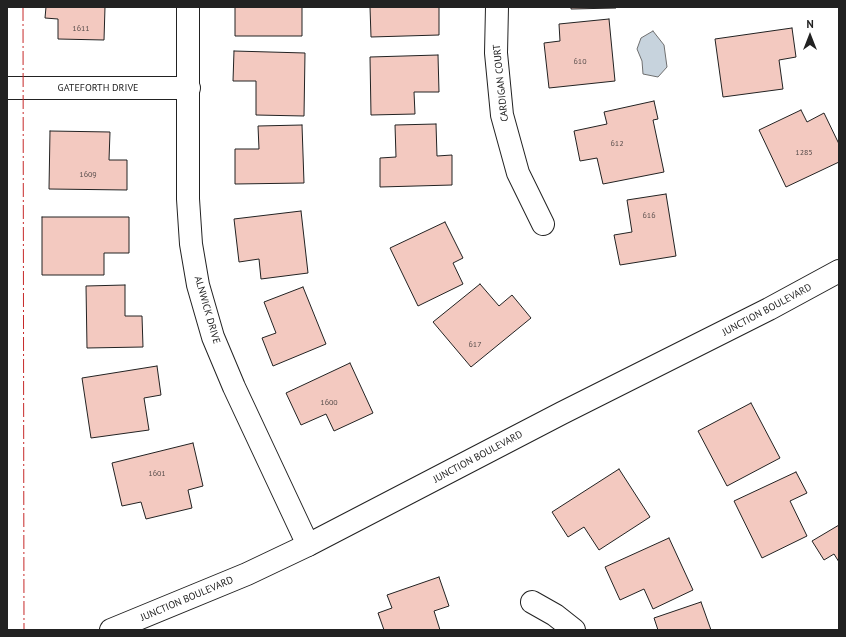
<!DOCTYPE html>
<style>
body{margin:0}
#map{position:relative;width:846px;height:637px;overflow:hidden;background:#fff;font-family:"PT Sans",sans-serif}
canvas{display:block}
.frame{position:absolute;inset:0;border:8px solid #222;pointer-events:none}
.north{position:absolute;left:790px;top:16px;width:40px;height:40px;-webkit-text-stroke:3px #fff;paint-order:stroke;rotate:0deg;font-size:11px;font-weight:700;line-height:16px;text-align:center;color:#222}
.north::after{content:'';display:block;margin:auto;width:14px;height:18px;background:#222;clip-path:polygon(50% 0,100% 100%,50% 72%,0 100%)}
</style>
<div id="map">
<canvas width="846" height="637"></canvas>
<div class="frame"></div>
<div class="north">N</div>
</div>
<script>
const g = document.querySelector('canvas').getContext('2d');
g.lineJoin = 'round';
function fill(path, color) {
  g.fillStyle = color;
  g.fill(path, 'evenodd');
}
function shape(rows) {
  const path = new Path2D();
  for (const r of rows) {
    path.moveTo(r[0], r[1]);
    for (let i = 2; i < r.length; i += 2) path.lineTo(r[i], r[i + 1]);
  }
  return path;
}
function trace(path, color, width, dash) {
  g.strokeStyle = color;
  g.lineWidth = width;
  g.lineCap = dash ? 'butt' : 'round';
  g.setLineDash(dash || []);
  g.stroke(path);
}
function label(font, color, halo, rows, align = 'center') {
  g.font = font + ' "PT Sans",sans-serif';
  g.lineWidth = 3;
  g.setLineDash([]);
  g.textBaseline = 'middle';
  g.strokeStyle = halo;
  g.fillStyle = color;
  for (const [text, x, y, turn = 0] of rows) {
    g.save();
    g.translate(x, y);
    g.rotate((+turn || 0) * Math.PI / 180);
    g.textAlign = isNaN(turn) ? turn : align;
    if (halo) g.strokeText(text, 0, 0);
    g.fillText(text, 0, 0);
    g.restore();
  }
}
const water = shape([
 [653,31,664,45,667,67,658,77,643,74,642,61,637,49,641,38,653,31]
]);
const building = shape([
 [46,7,105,7,104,40,58,39,58,19,45,18,46,7],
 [235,7,302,7,302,36,235,36,235,7],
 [370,7,439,7,439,35,371,37,370,7],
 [571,7,616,7,616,8,571,9,571,7],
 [609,19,615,81,549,88,544,43,560,41,559,24,609,19],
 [792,28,796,57,779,60,783,89,723,97,715,39,792,28],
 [234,51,305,53,304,116,256,115,256,81,233,81,234,51],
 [438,55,439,92,414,92,415,114,371,115,370,57,438,55],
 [654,101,658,119,653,120,664,172,603,184,597,158,580,161,574,131,607,124,604,112,654,101],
 [801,110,807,122,824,113,839,144,839,162,786,187,759,130,801,110],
 [436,124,437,156,452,155,452,185,380,187,380,158,396,157,395,125,436,124],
 [302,125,304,183,235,184,235,149,259,149,258,126,302,125],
 [50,131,110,132,109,160,127,160,127,190,49,189,50,131],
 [666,194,676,256,620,265,614,235,632,232,627,200,666,194],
 [301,211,308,273,261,279,259,259,239,262,234,219,301,211],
 [42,217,129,217,129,253,104,253,104,275,42,275,42,217],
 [445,222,463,258,453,263,463,284,418,306,390,248,445,222],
 [480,284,499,306,512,295,531,318,471,367,433,322,480,284],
 [125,285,125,316,142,316,143,347,87,348,86,286,125,285],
 [303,287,326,344,273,366,262,338,276,333,264,302,303,287],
 [350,363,373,413,334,431,326,414,301,425,286,393,350,363],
 [157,366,161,395,144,398,149,430,91,438,82,378,157,366],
 [751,403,780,458,727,486,698,431,751,403],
 [193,443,203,486,188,490,192,508,146,519,141,502,122,506,112,463,193,443],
 [619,469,650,517,599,550,584,527,568,537,552,512,619,469],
 [796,472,807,493,790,501,807,536,762,558,734,501,796,472],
 [839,525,839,562,834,554,824,560,812,541,839,525],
 [669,538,693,590,653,609,644,589,620,600,605,567,669,538],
 [439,577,449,606,434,611,440,630,384,630,378,613,392,608,387,595,439,577],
 [701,602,711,630,658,630,654,618,701,602]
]);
const minor = shape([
 [188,7,188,199,191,244,198,285,213,337,234,387,308,545],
 [497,7,496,53,502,115,518,173,543,224],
 [7,88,189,88],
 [532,602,555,615,574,630]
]);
const major = shape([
 [111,630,247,574,308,545,562,413,769,309,839,271]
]);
const power = shape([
 [23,7,24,630]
]);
const numberNames = [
 ["1611",81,29],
 ["610",580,62],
 ["612",617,144],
 ["1285",804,153],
 ["1609",88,175],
 ["616",649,216],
 ["617",475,345],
 ["1600",329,403],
 ["1601",157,474]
];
const streetNames = [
 ["CARDIGAN COURT",501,83,-96],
 ["GATEFORTH DRIVE",98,88],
 ["ALNWICK DRIVE",207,310,74],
 ["JUNCTION BOULEVARD",767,310,-28],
 ["JUNCTION BOULEVARD",478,457,-28],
 ["JUNCTION BOULEVARD",187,599,-23]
];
fill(water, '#c7d3dd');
trace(water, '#6f6f6f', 1);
fill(building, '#f3c9c0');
trace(building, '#222', 1);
trace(minor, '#222', 24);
trace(major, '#222', 24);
trace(minor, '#fff', 22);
trace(major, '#fff', 22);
trace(power, '#c62828', 1, [14, 3, 2, 3]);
label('8px', '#564c4a', null, numberNames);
label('10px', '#222', '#fff', streetNames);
</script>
